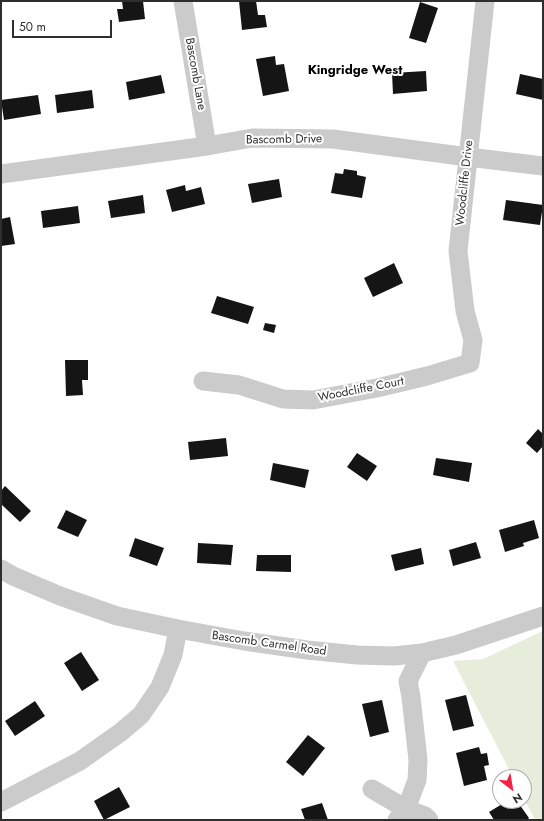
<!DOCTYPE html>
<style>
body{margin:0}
#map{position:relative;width:544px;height:821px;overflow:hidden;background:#fff;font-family:Jost,sans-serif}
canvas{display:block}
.frame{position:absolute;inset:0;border:2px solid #2e2e2e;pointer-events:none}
.north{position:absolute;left:492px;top:769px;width:40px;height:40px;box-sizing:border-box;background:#fff;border:1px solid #ababab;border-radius:50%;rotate:149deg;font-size:11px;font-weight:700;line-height:16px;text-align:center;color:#2e2e2e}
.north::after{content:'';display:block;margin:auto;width:14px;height:18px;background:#f42144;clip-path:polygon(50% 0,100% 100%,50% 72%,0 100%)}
.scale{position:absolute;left:12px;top:20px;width:100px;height:18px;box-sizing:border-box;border:2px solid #2e2e2e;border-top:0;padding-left:5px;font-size:12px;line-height:14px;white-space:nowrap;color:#2e2e2e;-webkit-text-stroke:3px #fff;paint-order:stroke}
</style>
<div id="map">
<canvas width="544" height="821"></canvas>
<div class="frame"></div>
<div class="north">N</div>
<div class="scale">50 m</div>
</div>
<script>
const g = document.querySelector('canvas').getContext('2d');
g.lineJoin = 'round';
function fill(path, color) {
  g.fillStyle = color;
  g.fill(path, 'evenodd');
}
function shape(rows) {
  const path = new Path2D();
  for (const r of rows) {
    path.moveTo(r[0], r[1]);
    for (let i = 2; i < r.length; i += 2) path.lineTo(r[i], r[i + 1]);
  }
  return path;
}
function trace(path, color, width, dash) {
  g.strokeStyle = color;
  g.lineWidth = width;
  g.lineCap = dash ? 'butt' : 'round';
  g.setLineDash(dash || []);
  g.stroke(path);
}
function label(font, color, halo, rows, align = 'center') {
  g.font = font + ' Jost,sans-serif';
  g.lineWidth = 4;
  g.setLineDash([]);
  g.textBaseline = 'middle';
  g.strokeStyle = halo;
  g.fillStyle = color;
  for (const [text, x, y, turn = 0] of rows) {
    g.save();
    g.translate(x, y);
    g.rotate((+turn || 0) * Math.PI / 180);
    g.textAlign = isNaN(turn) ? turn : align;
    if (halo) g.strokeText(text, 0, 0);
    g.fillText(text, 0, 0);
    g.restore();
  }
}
const green = shape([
 [543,631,543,820,535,820,524,799,524,777,513,777,453,661,483,659]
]);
const building = shape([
 [122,1,143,1,145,19,119,22,117,9,123,9],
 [239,1,256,1,258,15,265,15,267,27,242,30],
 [420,2,438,8,426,43,409,38],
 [275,56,276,65,284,64,289,91,263,96,256,59],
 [426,71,427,91,393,94,392,73],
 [520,74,543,79,543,100,516,94],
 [161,75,165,93,129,100,126,82],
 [92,90,94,108,57,113,55,95],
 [38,95,41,114,4,120,1,100],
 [344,169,357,171,357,175,366,177,362,198,331,193,335,173,343,174],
 [279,179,282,197,252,203,248,184],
 [185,185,186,191,201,187,205,204,172,212,166,190],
 [143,195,145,213,111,218,108,201],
 [506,200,543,205,540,225,503,220],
 [78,206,80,223,43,228,41,211],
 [10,217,15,244,1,246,1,219],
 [394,263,403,283,373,297,364,278],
 [217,296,254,307,248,324,211,313],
 [265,323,276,325,274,333,263,330],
 [65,360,88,360,88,380,82,380,83,395,66,396],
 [538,429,543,434,543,446,537,453,526,443],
 [226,438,228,456,190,460,188,442],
 [357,453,377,466,367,481,347,467],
 [436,458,472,463,469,482,433,475],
 [273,463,309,470,305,488,270,480],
 [5,486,31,511,20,522,1,504,1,491],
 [66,510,87,520,78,537,57,528],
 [534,520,539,538,523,543,524,546,505,552,499,530],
 [135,538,164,548,157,566,129,556],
 [476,542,481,558,453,566,449,550],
 [198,543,233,545,231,565,197,563],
 [421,548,424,564,395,571,391,555],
 [257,555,291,555,291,572,256,571],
 [81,652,99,680,82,691,64,663],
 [466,695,474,726,453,731,445,700],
 [382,700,389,732,370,737,362,704],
 [35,701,45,716,15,736,5,721],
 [308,735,325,748,303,776,286,762],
 [479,747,481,754,487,753,489,765,484,766,487,780,464,786,456,753],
 [119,787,130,807,104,820,94,801],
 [507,801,517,801,529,818,527,820,494,820,489,812],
 [322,803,328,820,305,820,301,809]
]);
const minor = shape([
 [183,1,207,146],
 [1,174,207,146,252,138,333,139,468,157,543,166],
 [203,381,239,385,283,399,313,400,377,388,427,376,470,363,473,340,465,311,458,251,485,1],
 [1,569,13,576,60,596,117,616,178,629,244,641,307,650,357,655,394,656,422,653,456,645,543,616],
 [372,789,406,809,425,816,429,820],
 [1,802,80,761,121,732,141,715,160,687,173,655,178,629],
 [397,820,406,809,417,780,418,760,411,697,408,681,422,653]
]);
const streetNames = [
 ["Bascomb Lane",195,74,80],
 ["Bascomb Drive",284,140,-1],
 ["Woodcliffe Drive",465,183,-84],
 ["Woodcliffe Court",361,390,-11],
 ["Bascomb Carmel Road",269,644,8]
];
const neighbourhoodNames = [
 ["Kingridge West",355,71]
];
fill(green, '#e6eddb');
fill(building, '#151515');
trace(minor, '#cbcbcb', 19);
label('12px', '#2e2e2e', '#fff', streetNames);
label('bold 13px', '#000', '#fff', neighbourhoodNames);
</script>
